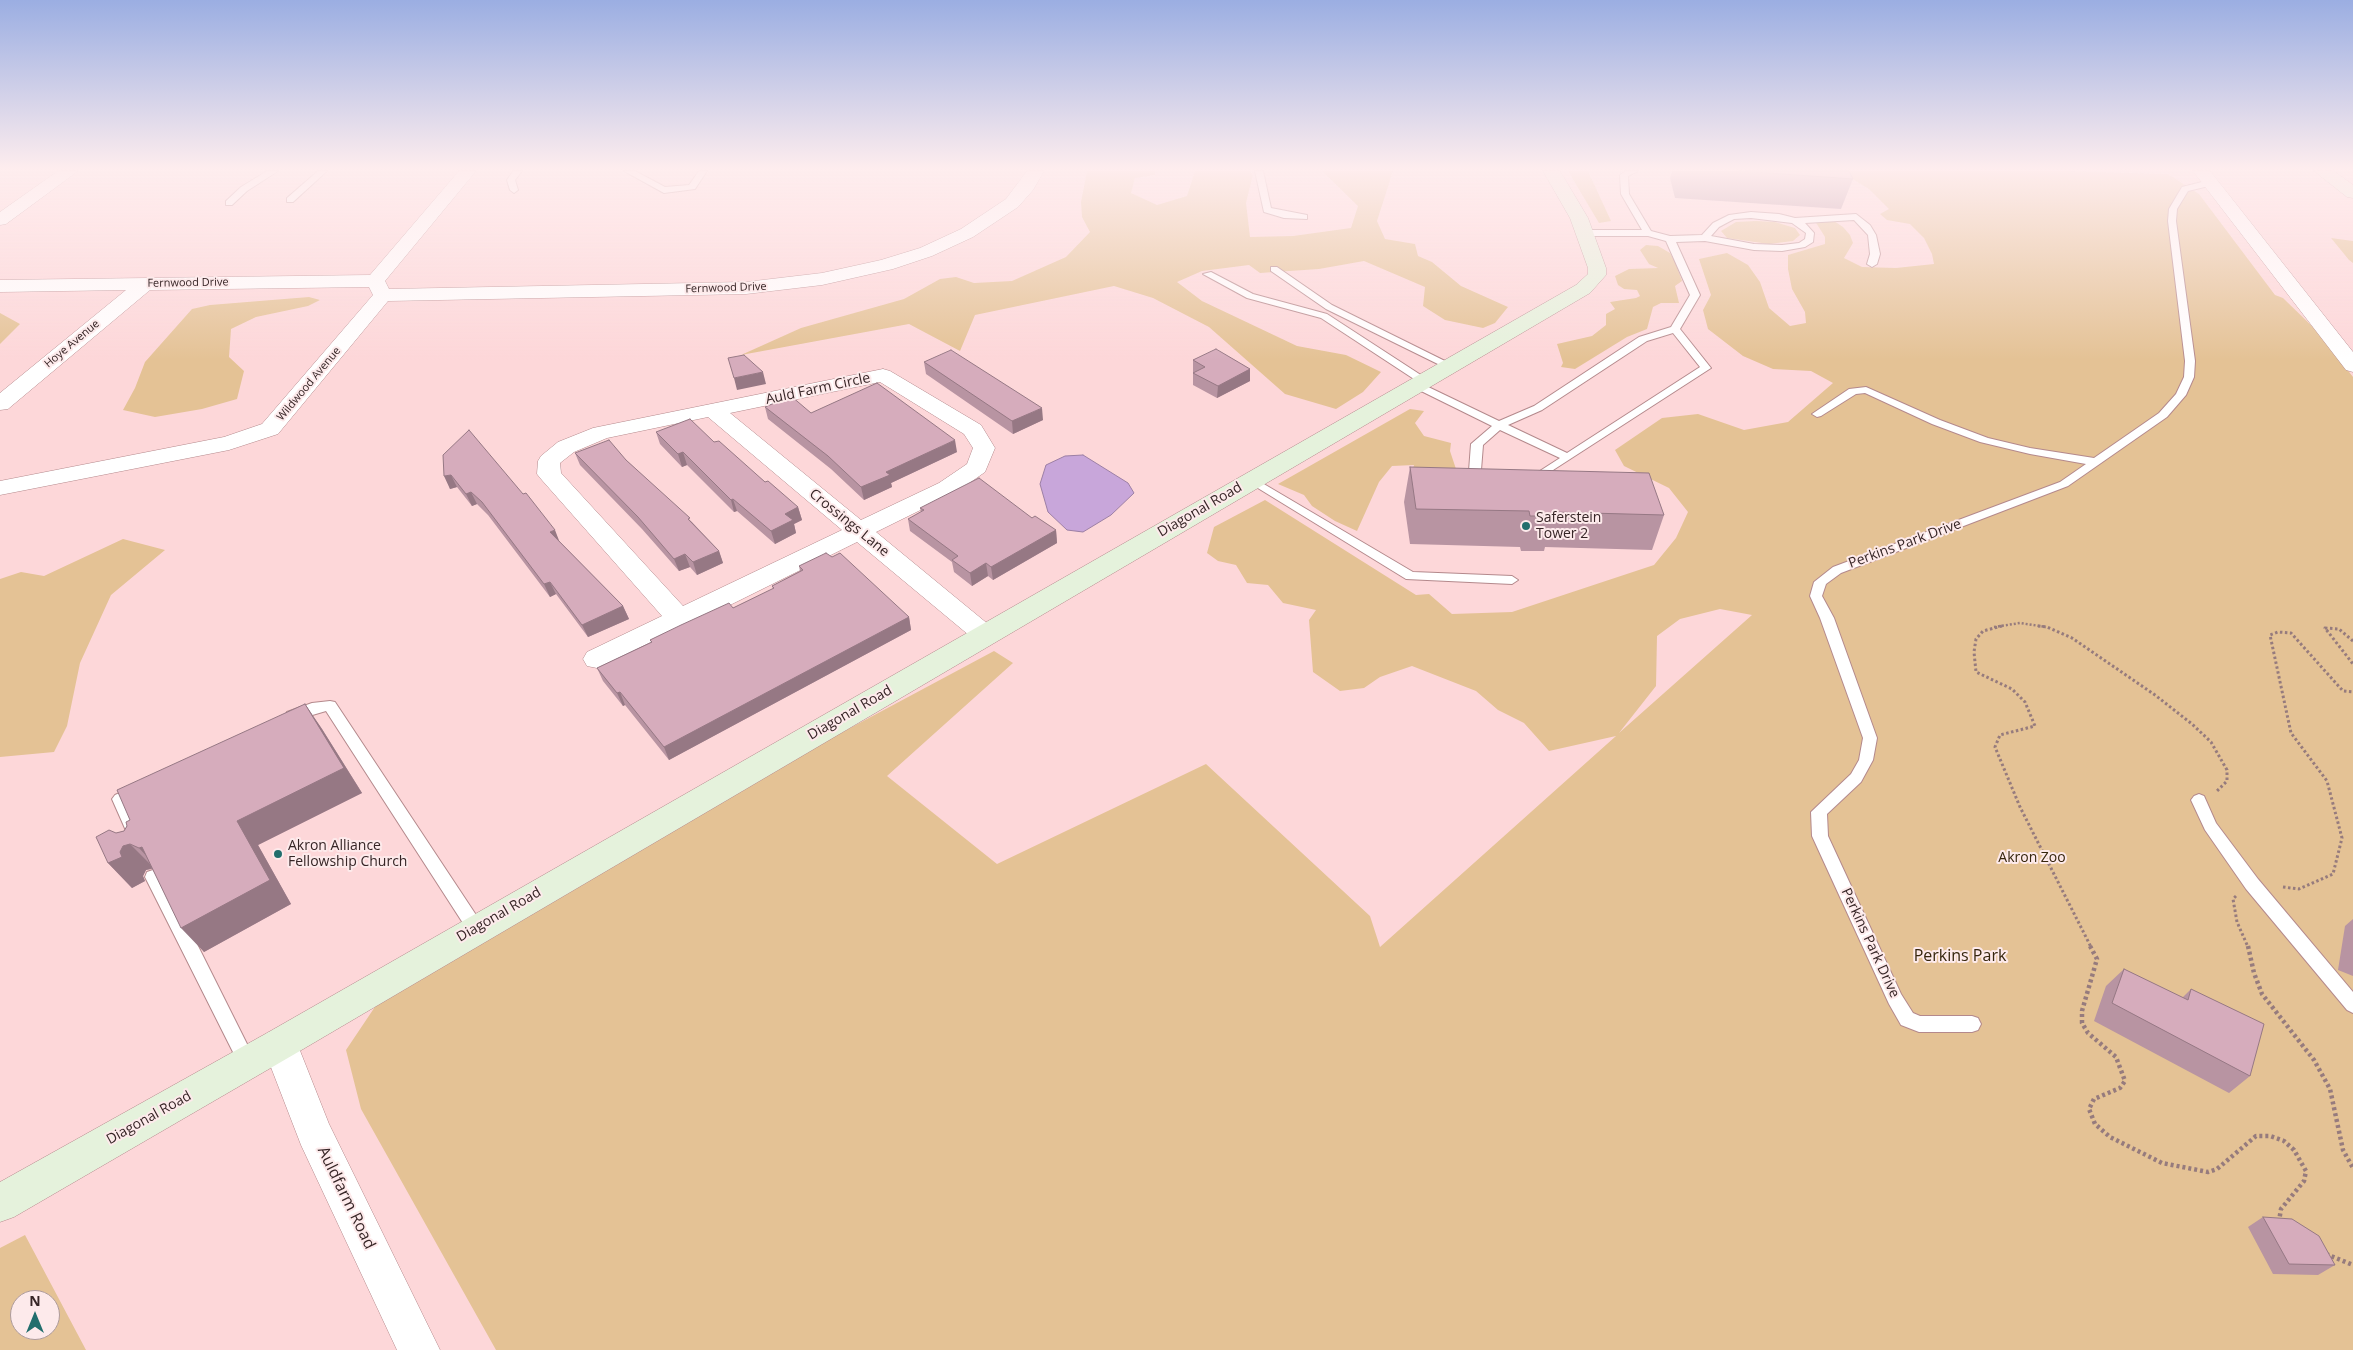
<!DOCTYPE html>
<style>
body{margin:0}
#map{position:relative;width:2353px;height:1350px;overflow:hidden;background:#fdd7d9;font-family:"Open Sans",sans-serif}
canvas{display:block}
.north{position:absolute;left:10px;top:1290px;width:50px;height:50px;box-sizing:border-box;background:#fdeaeb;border:1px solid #ad9b9c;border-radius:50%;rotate:0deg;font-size:14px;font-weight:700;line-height:20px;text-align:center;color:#362526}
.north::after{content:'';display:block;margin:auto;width:18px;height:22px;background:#226e6d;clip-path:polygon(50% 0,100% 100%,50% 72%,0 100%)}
</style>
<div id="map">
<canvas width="2353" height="1350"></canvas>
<div class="north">N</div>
</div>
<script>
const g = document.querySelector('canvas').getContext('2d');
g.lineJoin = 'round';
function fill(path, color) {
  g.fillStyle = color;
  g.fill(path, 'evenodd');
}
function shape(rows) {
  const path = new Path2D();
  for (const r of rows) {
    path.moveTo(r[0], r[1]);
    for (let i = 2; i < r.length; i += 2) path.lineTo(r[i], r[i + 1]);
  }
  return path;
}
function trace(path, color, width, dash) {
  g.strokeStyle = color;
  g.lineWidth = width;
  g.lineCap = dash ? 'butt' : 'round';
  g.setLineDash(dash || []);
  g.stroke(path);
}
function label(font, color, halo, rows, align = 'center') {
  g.font = font + ' "Open Sans",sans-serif';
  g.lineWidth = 4;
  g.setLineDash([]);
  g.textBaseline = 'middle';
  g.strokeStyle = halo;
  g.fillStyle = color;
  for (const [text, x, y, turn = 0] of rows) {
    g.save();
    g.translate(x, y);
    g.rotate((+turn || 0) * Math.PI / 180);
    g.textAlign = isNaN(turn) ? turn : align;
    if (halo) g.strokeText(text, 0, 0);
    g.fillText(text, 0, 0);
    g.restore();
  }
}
const green = shape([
 [1087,171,1155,171,1155,175,1135,178,1131,193,1157,205,1187,196,1195,171,1250,171,1253,175,1246,203,1250,237,1293,236,1351,228,1358,206,1322,171,1393,171,1377,221,1385,239,1415,244,1418,256,1432,262,1461,286,1508,307,1495,323,1483,328,1445,320,1423,306,1425,287,1364,261,1319,269,1260,273,1249,265,1202,271,1177,282,1202,301,1297,346,1346,355,1381,372,1363,392,1336,409,1285,394,1209,327,1153,298,1114,286,975,315,960,351,909,324,741,355,801,328,904,299,940,279,956,277,974,283,1012,281,1066,257,1090,232,1082,217,1081,202],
 [1568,171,1588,171,1611,221,1599,223],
 [1819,171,2070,171,2168,174,2199,194,2275,295,2283,298,2316,330,2353,377,2353,1350,496,1350,361,1109,346,1050,397,974,676,813,839,734,994,651,1013,663,887,776,997,864,1206,764,1370,916,1380,947,1616,736,1549,751,1524,723,1498,710,1476,691,1412,666,1380,677,1364,688,1340,691,1313,672,1309,620,1316,610,1283,603,1268,585,1247,583,1236,565,1218,561,1207,553,1214,527,1265,500,1416,595,1429,594,1452,614,1512,612,1654,565,1676,538,1688,512,1669,488,1624,466,1615,450,1662,418,1698,414,1744,430,1788,422,1833,383,1811,371,1773,369,1743,356,1708,329,1703,310,1711,295,1699,259,1727,253,1748,265,1760,282,1769,308,1790,326,1806,323,1805,312,1792,289,1788,269,1788,255,1825,244,1825,237,1815,221,1834,221,1843,227,1850,235,1853,243,1844,258,1862,267,1896,268,1934,264,1932,254,1924,238,1910,224,1887,220,1880,214,1889,209,1869,189,1849,177],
 [1720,609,1752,615,1619,733,1656,686,1657,636,1680,619],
 [1756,221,1775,222,1795,228,1800,235,1793,241,1769,244,1727,238,1721,231,1736,222],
 [2331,238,2353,241,2353,263,2349,260],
 [1646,245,1658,246,1670,253,1675,262,1682,281,1675,286,1679,303,1661,303,1653,307,1647,329,1627,337,1575,369,1561,367,1563,363,1557,344,1592,336,1606,325,1606,314,1615,309,1610,302,1636,298,1640,296,1637,290,1624,289,1618,285,1615,276,1629,269,1658,268,1649,264,1640,250],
 [309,297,320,300,308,306,256,317,231,329,229,357,244,371,237,399,202,409,155,417,123,410,135,388,145,362,192,309,210,305],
 [0,313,20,324,0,344],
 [1410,409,1424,411,1415,423,1424,436,1451,443,1450,451,1456,469,1412,472,1414,465,1392,466,1379,482,1357,531,1335,521,1312,506,1304,495,1278,484],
 [123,539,165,550,111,595,80,663,67,726,54,752,0,757,0,579,21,572,44,576],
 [25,1235,86,1350,0,1350,0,1248],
 [20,1300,50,1300,50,1330,20,1330]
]);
const water = shape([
 [1083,455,1128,483,1134,493,1111,515,1083,532,1067,530,1048,512,1040,484,1046,465,1065,456,1083,455]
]);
const pathFar2 = shape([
 [1994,627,2020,623,2046,627]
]);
const pathFar1 = shape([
 [2002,626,1983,631,1976,639,1974,652,1976,672,2012,689,2025,702,2035,726,2000,735,1995,747,2020,807,2091,947],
 [2038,626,2047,627,2072,638,2155,695,2192,724,2211,742,2227,770,2227,781,2217,791],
 [2353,641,2339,629,2325,628,2353,664],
 [2283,887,2299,889,2333,874,2342,838,2327,781,2291,733,2270,635,2278,632,2291,633,2343,691,2353,692],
 [2236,896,2233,899,2237,922,2248,947]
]);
const path = shape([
 [2090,946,2097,959,2082,1011,2082,1023,2088,1033,2116,1057,2125,1081,2120,1088,2094,1099,2089,1109,2095,1124,2110,1137,2162,1163,2208,1172,2217,1169,2256,1136,2270,1136,2284,1141,2294,1150,2306,1171,2304,1181,2281,1209,2279,1221],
 [2248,946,2254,973,2262,994,2314,1060,2330,1089,2343,1150,2353,1168],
 [2326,1254,2353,1265]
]);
const lane = shape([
 [267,171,278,171,247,191,232,205,226,205,226,201,241,187,267,171],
 [318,171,327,171,293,202,287,202,287,198,318,171],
 [513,171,522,171,515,180,518,190,514,193,510,190,507,180,513,171],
 [624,171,635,171,665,187,689,185,699,171,707,171,695,189,664,193,624,171],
 [1255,171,1263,171,1271,208,1307,215,1307,219,1284,218,1264,212,1255,171],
 [1626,171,1638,171,1628,176,1629,194,1651,231,1670,236,1702,235,1713,223,1729,215,1751,212,1779,214,1795,218,1856,214,1870,225,1876,235,1880,254,1877,264,1872,267,1867,264,1870,254,1868,235,1854,220,1805,223,1814,233,1813,242,1805,247,1782,251,1754,250,1705,241,1676,242,1700,295,1680,329,1711,368,1533,483,1527,480,1529,478,1560,458,1500,430,1483,445,1481,470,1494,478,1488,481,1484,480,1469,471,1471,444,1492,426,1413,387,1413,383,1420,383,1321,318,1247,298,1203,274,1211,272,1253,294,1327,314,1430,381,1422,384,1499,421,1534,406,1639,337,1671,327,1690,295,1666,241,1648,236,1585,236,1581,233,1585,230,1642,230,1621,194,1620,175,1626,171],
 [1751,218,1792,223,1806,233,1805,239,1799,243,1782,245,1754,244,1711,236,1719,227,1734,219,1751,218],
 [1673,333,1700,367,1567,453,1508,425,1542,410,1647,341,1673,333],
 [2210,180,2214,183,2213,185,2188,191,2177,209,2176,221,2195,361,2194,377,2186,395,2167,417,2068,486,1841,573,1826,584,1822,596,1834,618,1877,738,1873,760,1861,782,1827,814,1828,836,1901,994,1913,1013,1920,1016,1972,1016,1978,1018,1981,1024,1978,1030,1972,1032,1919,1032,1901,1025,1889,1004,1812,836,1811,812,1851,774,1859,760,1863,738,1820,618,1810,596,1814,582,1833,567,2060,482,2086,464,2030,454,1980,442,1932,424,1865,393,1856,394,1821,416,1817,417,1812,414,1849,389,1866,387,1940,420,1988,438,2030,448,2094,458,2159,413,2176,394,2184,377,2185,361,2168,221,2169,209,2182,187,2210,180],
 [1271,267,1277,267,1332,305,1455,366,1454,368,1446,368,1326,309,1271,271,1271,267],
 [1252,477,1413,572,1512,576,1518,580,1512,584,1406,579,1248,482,1246,480,1252,477],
 [330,701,335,702,482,924,484,929,482,934,476,936,470,934,326,711,292,721,287,720,285,716,287,712,312,703,330,701],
 [138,785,143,787,146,791,143,795,129,802,144,838,141,842,136,844,131,842,112,799,115,795,138,785],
 [2199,794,2204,796,2216,823,2258,879,2353,992,2353,1013,2347,1010,2246,889,2205,830,2191,800,2194,796,2199,794],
 [153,870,159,872,171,892,256,1062,253,1068,247,1070,241,1068,145,877,147,872,153,870]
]);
const street = shape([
 [58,171,78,171,6,224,0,225,0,212,58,171],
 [459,171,476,171,385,281,389,289,746,282,822,273,881,260,920,248,961,229,1006,199,1027,171,1044,171,1033,190,1018,207,973,237,932,256,893,269,822,285,746,294,388,301,278,434,229,450,0,495,0,481,224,437,262,424,373,295,369,287,150,290,8,409,0,410,0,393,126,290,0,292,0,280,370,275,459,171],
 [2193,171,2210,171,2353,352,2353,372,2346,370,2193,171],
 [883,369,890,371,981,425,995,448,985,472,955,493,876,532,994,629,998,635,994,641,985,644,976,641,857,542,607,666,597,668,587,666,583,659,587,652,662,616,541,479,537,474,538,461,541,456,558,442,593,428,883,369],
 [880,382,964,434,973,448,967,464,939,483,861,520,730,413,880,382],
 [708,417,842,530,683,606,561,473,560,463,574,452,607,438,708,417],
 [280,1028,293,1033,329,1124,440,1350,397,1350,301,1145,262,1044,267,1033,280,1028]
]);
const secondary = shape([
 [1543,171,1560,171,1588,218,1606,268,1606,275,1590,293,293,1055,14,1217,0,1222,0,1182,267,1033,1576,285,1588,274,1588,268,1570,218,1543,171],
 [2314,171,2334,171,2353,185,2353,198,2347,197,2314,171]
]);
const wall = shape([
 [1672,171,1849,171,1853,179,1841,209,1675,198,1670,178],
 [1193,360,1250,369,1250,381,1217,398,1193,385],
 [924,362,1043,420,1013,434,926,374],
 [765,407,811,413,957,452,891,483,892,487,864,500,831,469,768,419],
 [656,432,714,442,765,482,798,507,802,520,794,524,796,533,775,544,737,511,734,512,687,465,682,467,660,444],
 [575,453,626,460,692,522,719,551,723,563,697,575,690,567,679,571,642,529,580,465],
 [443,455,559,541,623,606,629,619,588,637,556,594,550,597,488,515,477,504,472,506,457,487,450,489],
 [1410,467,1664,515,1652,550,1545,547,1544,551,1521,551,1520,547,1410,544,1404,502],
 [920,508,1032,518,1056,530,1057,543,993,580,988,576,972,586,954,572,952,562,910,531,908,519,921,512],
 [799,566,909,617,911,630,669,760,625,705,623,706,603,681,597,668,651,642,650,640,733,608,773,589,772,586,800,571],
 [305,704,322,729,362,793,258,845,291,904,204,952,152,869,146,870,143,876,145,881,132,888,108,863,116,833,124,831,130,820],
 [2353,919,2353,976,2338,970,2345,926],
 [2124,969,2182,998,2191,989,2250,1076,2229,1093,2094,1021,2106,986],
 [2263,1217,2335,1265,2318,1275,2273,1274,2248,1227]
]);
const shadedWall = shape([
 [1250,369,1250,381,1217,398,1218,386],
 [763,372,766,384,737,390,734,378],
 [1042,408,1043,420,1013,434,1012,421],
 [955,440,957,452,891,483,892,487,864,500,861,487,886,472],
 [683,452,687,465,682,467,678,454],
 [451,475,457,487,450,489,444,476],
 [471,492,477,504,472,506,466,494],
 [733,499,737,511,734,512,731,500],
 [798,507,802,520,794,524,796,533,775,544,771,531,785,514],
 [555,530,560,543,550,532],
 [1056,530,1057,543,993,580,991,567],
 [719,551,723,563,697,575,693,562],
 [685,554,690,567,679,571,674,559],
 [986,563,988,576,972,586,970,573],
 [550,582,556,594,550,597,544,584],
 [623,606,629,619,588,637,582,625],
 [909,617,911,630,669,760,664,747],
 [620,692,625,705,623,706,617,693],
 [305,704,322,729,362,793,258,845,291,904,204,952,181,928,237,821],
 [130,844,154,868,146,870,143,876,145,881,132,888,108,863,123,846],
 [142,847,162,873,139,848]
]);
const building = shape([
 [1740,171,1849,171,1853,179,1740,171],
 [1216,349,1250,369,1218,386,1193,373,1205,367,1193,360,1216,349],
 [951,350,1042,408,1012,421,924,362,951,350],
 [744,355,763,372,734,378,728,358,744,355],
 [877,383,955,440,886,472,890,475,861,487,828,456,765,407,791,396,811,413,877,383],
 [690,419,714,442,719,441,765,482,768,481,798,507,785,514,793,520,771,531,733,499,731,500,683,452,678,454,656,432,690,419],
 [469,430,523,494,526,493,555,530,550,532,623,606,582,625,550,582,544,584,482,502,471,492,466,494,451,475,444,476,443,455,469,430],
 [609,440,626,460,690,518,688,519,719,551,693,562,685,554,674,559,638,517,575,453,609,440],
 [1410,467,1649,473,1664,515,1552,512,1553,516,1530,516,1529,511,1416,509,1410,467],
 [979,478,1032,518,1035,516,1056,530,991,567,986,563,970,573,952,560,958,556,908,519,924,510,920,508,979,478],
 [826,553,832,557,840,553,909,617,664,747,620,692,617,693,597,668,652,642,650,640,681,625,729,603,733,608,774,588,772,586,803,570,799,566,826,553],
 [305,704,344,768,237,821,270,880,181,928,142,847,139,848,130,844,123,846,120,852,122,857,108,863,96,837,109,830,116,833,124,831,127,826,126,822,130,820,117,790,305,704],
 [2124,969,2188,1000,2191,989,2264,1024,2250,1076,2112,1003,2124,969],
 [2263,1217,2292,1219,2319,1236,2335,1265,2289,1264,2263,1217]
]);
const markers = [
 [1526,526,5,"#226e6d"],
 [278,854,5,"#226e6d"]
];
const farStreetnames = [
 ["Fernwood Drive",188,283,-1],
 ["Fernwood Drive",726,288,-2],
 ["Hoye Avenue",72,344,-40],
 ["Wildwood Avenue",309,384,-50]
];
const streetNames = [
 ["Auld Farm Circle",818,389,-12],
 ["Diagonal Road",1200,510,-30],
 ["Crossings Lane",849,523,39],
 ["Perkins Park Drive",1905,544,-20],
 ["Diagonal Road",850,713,-30],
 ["Diagonal Road",499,915,-30],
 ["Perkins Park Drive",1870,943,65],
 ["Diagonal Road",149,1118,-29]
];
const poiNames = [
 ["Saferstein",1536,518],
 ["Tower 2",1536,534],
 ["Akron Alliance",288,846],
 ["Fellowship Church",288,862]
];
const parkNames = [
 ["Akron Zoo",2032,858]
];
const nearParknames = [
 ["Perkins Park",1960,956]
];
const nearStreetnames = [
 ["Auldfarm Road",346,1198,64]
];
fill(green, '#e4c295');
fill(water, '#c8a6da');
trace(water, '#9c7fa4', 1);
trace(lane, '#b4898c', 2);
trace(street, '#b4898c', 1);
trace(secondary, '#b4898c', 1);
trace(pathFar2, '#967b7d', 2.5, [2, 2]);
trace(pathFar1, '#967b7d', 3, [2.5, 2.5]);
trace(path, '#967b7d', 4.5, [3, 3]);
fill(lane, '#fff');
fill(street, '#fff');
fill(secondary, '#e5f2dc');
fill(wall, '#b894a2');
fill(shadedWall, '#967884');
fill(building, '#d6acbc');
trace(building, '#967884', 1);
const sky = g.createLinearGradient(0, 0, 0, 360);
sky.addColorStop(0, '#9baee2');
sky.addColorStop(0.47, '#feedee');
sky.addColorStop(1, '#feedee00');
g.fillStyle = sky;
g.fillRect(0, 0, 2353, 360);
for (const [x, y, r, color] of markers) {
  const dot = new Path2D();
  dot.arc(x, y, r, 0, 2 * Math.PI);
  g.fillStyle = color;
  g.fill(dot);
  trace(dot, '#fdeaeb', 2);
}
label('11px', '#362526', '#fdeaeb', farStreetnames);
label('14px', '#362526', '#fdeaeb', streetNames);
label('14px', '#362526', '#fdeaeb', poiNames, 'left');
label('14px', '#36260e', '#fdeaeb', parkNames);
label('16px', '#36260e', '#fdeaeb', nearParknames);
label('16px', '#362526', '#fdeaeb', nearStreetnames);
</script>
